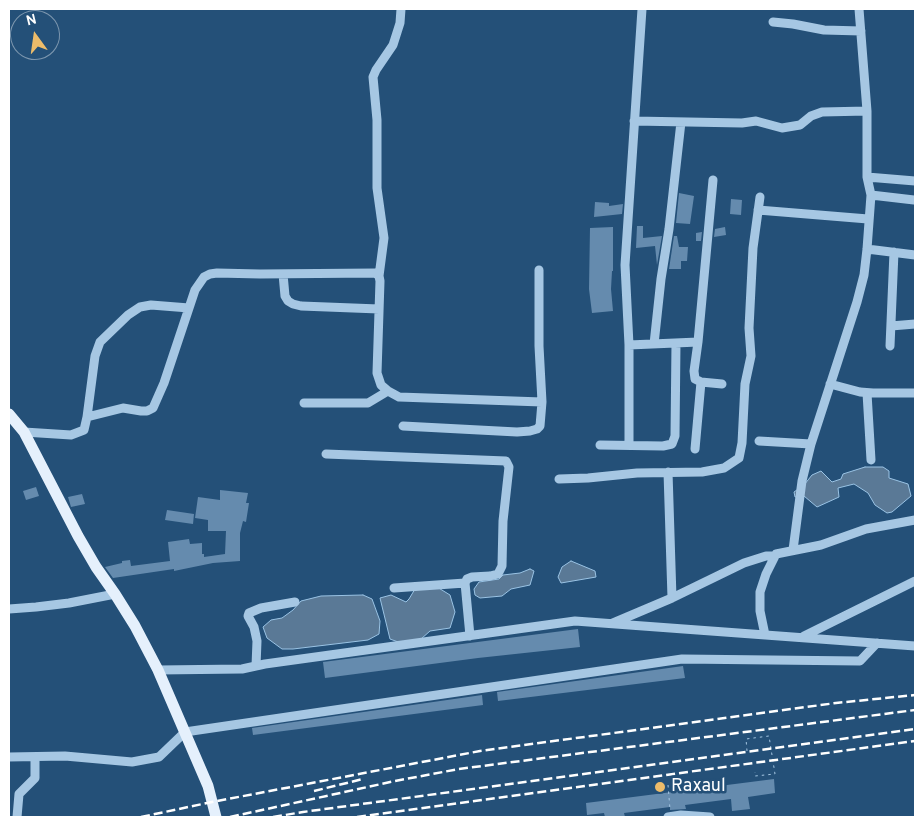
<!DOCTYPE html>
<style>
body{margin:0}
#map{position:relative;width:924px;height:826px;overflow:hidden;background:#245078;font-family:Overpass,sans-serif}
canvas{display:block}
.frame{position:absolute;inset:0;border:10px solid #fff;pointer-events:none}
.north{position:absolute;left:10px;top:10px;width:50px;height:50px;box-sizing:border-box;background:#245078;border:1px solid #7c96ae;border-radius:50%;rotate:346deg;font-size:14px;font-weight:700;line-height:20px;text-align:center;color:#fff}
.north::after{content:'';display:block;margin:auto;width:18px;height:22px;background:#edbc6a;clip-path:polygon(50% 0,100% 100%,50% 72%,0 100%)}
</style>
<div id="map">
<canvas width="924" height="826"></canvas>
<div class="frame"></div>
<div class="north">N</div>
</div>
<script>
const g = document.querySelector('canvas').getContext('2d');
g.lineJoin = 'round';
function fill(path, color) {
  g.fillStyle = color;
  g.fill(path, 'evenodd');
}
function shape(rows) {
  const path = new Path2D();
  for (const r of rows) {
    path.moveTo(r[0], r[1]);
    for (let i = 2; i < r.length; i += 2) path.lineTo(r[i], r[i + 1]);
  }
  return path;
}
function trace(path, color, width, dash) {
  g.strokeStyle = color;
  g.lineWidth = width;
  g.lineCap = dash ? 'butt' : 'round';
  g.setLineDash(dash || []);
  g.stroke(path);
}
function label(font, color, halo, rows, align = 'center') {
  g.font = font + ' Overpass,sans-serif';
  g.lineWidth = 5;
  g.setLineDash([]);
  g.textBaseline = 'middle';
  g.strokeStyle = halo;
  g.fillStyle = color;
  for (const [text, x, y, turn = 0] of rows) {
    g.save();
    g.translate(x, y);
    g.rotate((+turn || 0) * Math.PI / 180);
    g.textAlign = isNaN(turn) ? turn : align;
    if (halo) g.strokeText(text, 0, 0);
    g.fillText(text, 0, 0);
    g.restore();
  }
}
const water = shape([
 [865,467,883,467,889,471,889,478,908,484,911,496,892,512,887,513,875,505,868,493,854,484,838,488,839,497,817,507,804,496,795,497,794,492,804,485,812,475,821,471,832,482,841,479,843,474,865,467],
 [571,561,595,571,596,577,561,583,558,577,562,567,571,561],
 [530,569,534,571,530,585,511,589,502,596,480,598,475,595,474,589,479,582,499,579,503,575,520,573,530,569],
 [437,587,450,595,455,612,450,628,430,631,421,639,401,643,390,639,380,598,391,595,406,602,409,599,415,589,437,587],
 [363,595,372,599,380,621,379,634,368,640,293,649,282,649,267,638,263,627,271,620,282,618,293,610,301,601,321,596,363,595]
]);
const building = shape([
 [679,193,694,196,690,224,676,223],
 [731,199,742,200,741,215,730,214],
 [595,202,609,203,609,206,623,204,622,214,594,217],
 [637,226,643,226,643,238,662,236,657,265,655,246,636,248],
 [613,227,613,271,612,271,611,289,613,311,592,313,589,289,590,228],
 [725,227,726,235,714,237,715,229],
 [702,232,701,241,696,241,696,233],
 [674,236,677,236,679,247,688,247,687,261,681,261,681,269,669,269],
 [36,487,39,496,26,500,23,491],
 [220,490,248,493,246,503,249,503,246,522,243,521,240,533,240,561,213,563,174,571,174,569,113,578,105,567,122,563,122,561,130,560,131,566,170,561,168,542,189,539,190,544,202,543,202,554,204,554,204,557,225,554,226,531,208,531,208,520,195,518,198,497,220,500],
 [82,494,85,504,71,507,68,497],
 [167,510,194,514,193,524,165,520],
 [578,629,580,647,478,658,325,678,323,662],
 [683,666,685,678,498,701,497,692],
 [482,695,483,705,253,735,252,728],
 [774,779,775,793,748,797,750,809,732,811,731,799,685,805,686,809,670,810,670,807,624,813,625,817,605,817,604,813,587,815,586,803]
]);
const path = shape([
 [747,751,746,739,769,736,775,774,755,776,755,772],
 [668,785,670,809]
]);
const minor = shape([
 [773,22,793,24,824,30,861,31],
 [634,121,742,123,756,121,782,128,800,125,811,116,822,112,867,111],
 [867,177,915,181],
 [713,180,698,342,694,371,695,379,701,382,722,384],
 [871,195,914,200],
 [758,210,868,219],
 [867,249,915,255],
 [283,274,285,296,288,301,293,304,301,306,379,309],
 [379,276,384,238,377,188,377,120,373,77,376,70,393,45,400,23,401,9],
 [891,326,915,324],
 [654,344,661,279,669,229,681,122],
 [629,345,698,342],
 [890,346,894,252],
 [830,384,860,392,873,393,915,393],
 [867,393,871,460],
 [304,403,368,403,388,391],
 [87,417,123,408,141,411,147,411,153,408,164,383,195,290,204,277,210,274,217,273,260,274,375,273,379,276,380,281,377,373,381,385,388,391,399,397,542,402],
 [403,426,517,432,530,431,537,429,540,426,542,402,539,346,539,270],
 [24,432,71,435,84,430,87,417,95,356,100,342,128,315,140,307,151,305,189,308],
 [759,441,811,444],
 [600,445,663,446,672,444,675,436,676,343],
 [629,445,629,345,625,265,642,9],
 [695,449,701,382],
 [326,454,506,461,509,467,503,521,502,566,498,574,490,576,472,577,467,579,465,583,470,636],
 [668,472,672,598],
 [559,479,588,478,637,473,702,472,724,468,739,458,742,443,745,384,751,356,749,328,753,248,760,197],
 [793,550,802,481,811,444,857,302,864,275,867,249,871,195,867,177,867,111,859,9],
 [394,588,465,583],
 [9,609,36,607,69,603,115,594],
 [613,623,672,598,744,563,766,556,774,556],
 [765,635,760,611,760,592,766,574,776,554,821,545,866,529,915,520],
 [804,636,915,581],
 [256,666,257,641,254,627,248,616,249,613,261,608,295,602],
 [158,670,242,669,265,664,575,621,915,646],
 [9,757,65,756,132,762,159,757,185,732,682,659,860,661,877,643],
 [17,817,19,794,35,778,35,757],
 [668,817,681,815,710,817]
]);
const major = shape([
 [9,414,24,432,78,536,96,567,115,594,135,626,158,670,208,786,216,817]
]);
const rail = shape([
 [314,791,363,779],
 [141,817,212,802,480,751,836,703,915,695],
 [230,817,395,781,459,769,915,710],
 [273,817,303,812,915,729],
 [357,817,915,741]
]);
const markers = [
 [660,787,6,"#edbc6a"]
];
const poiNames = [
 ["Raxaul",671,787]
];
fill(water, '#5a7996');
trace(water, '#9ac3e4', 1);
fill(building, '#658bae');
trace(path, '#a6c7e3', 1, [2.5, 4]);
trace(minor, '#a6c7e3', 9);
trace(major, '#e5f0fc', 11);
trace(rail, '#fff', 2.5, [9, 4]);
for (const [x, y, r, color] of markers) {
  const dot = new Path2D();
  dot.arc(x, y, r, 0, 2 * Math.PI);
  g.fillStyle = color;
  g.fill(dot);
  trace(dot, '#245078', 2);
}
label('18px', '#fff', '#245078', poiNames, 'left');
</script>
